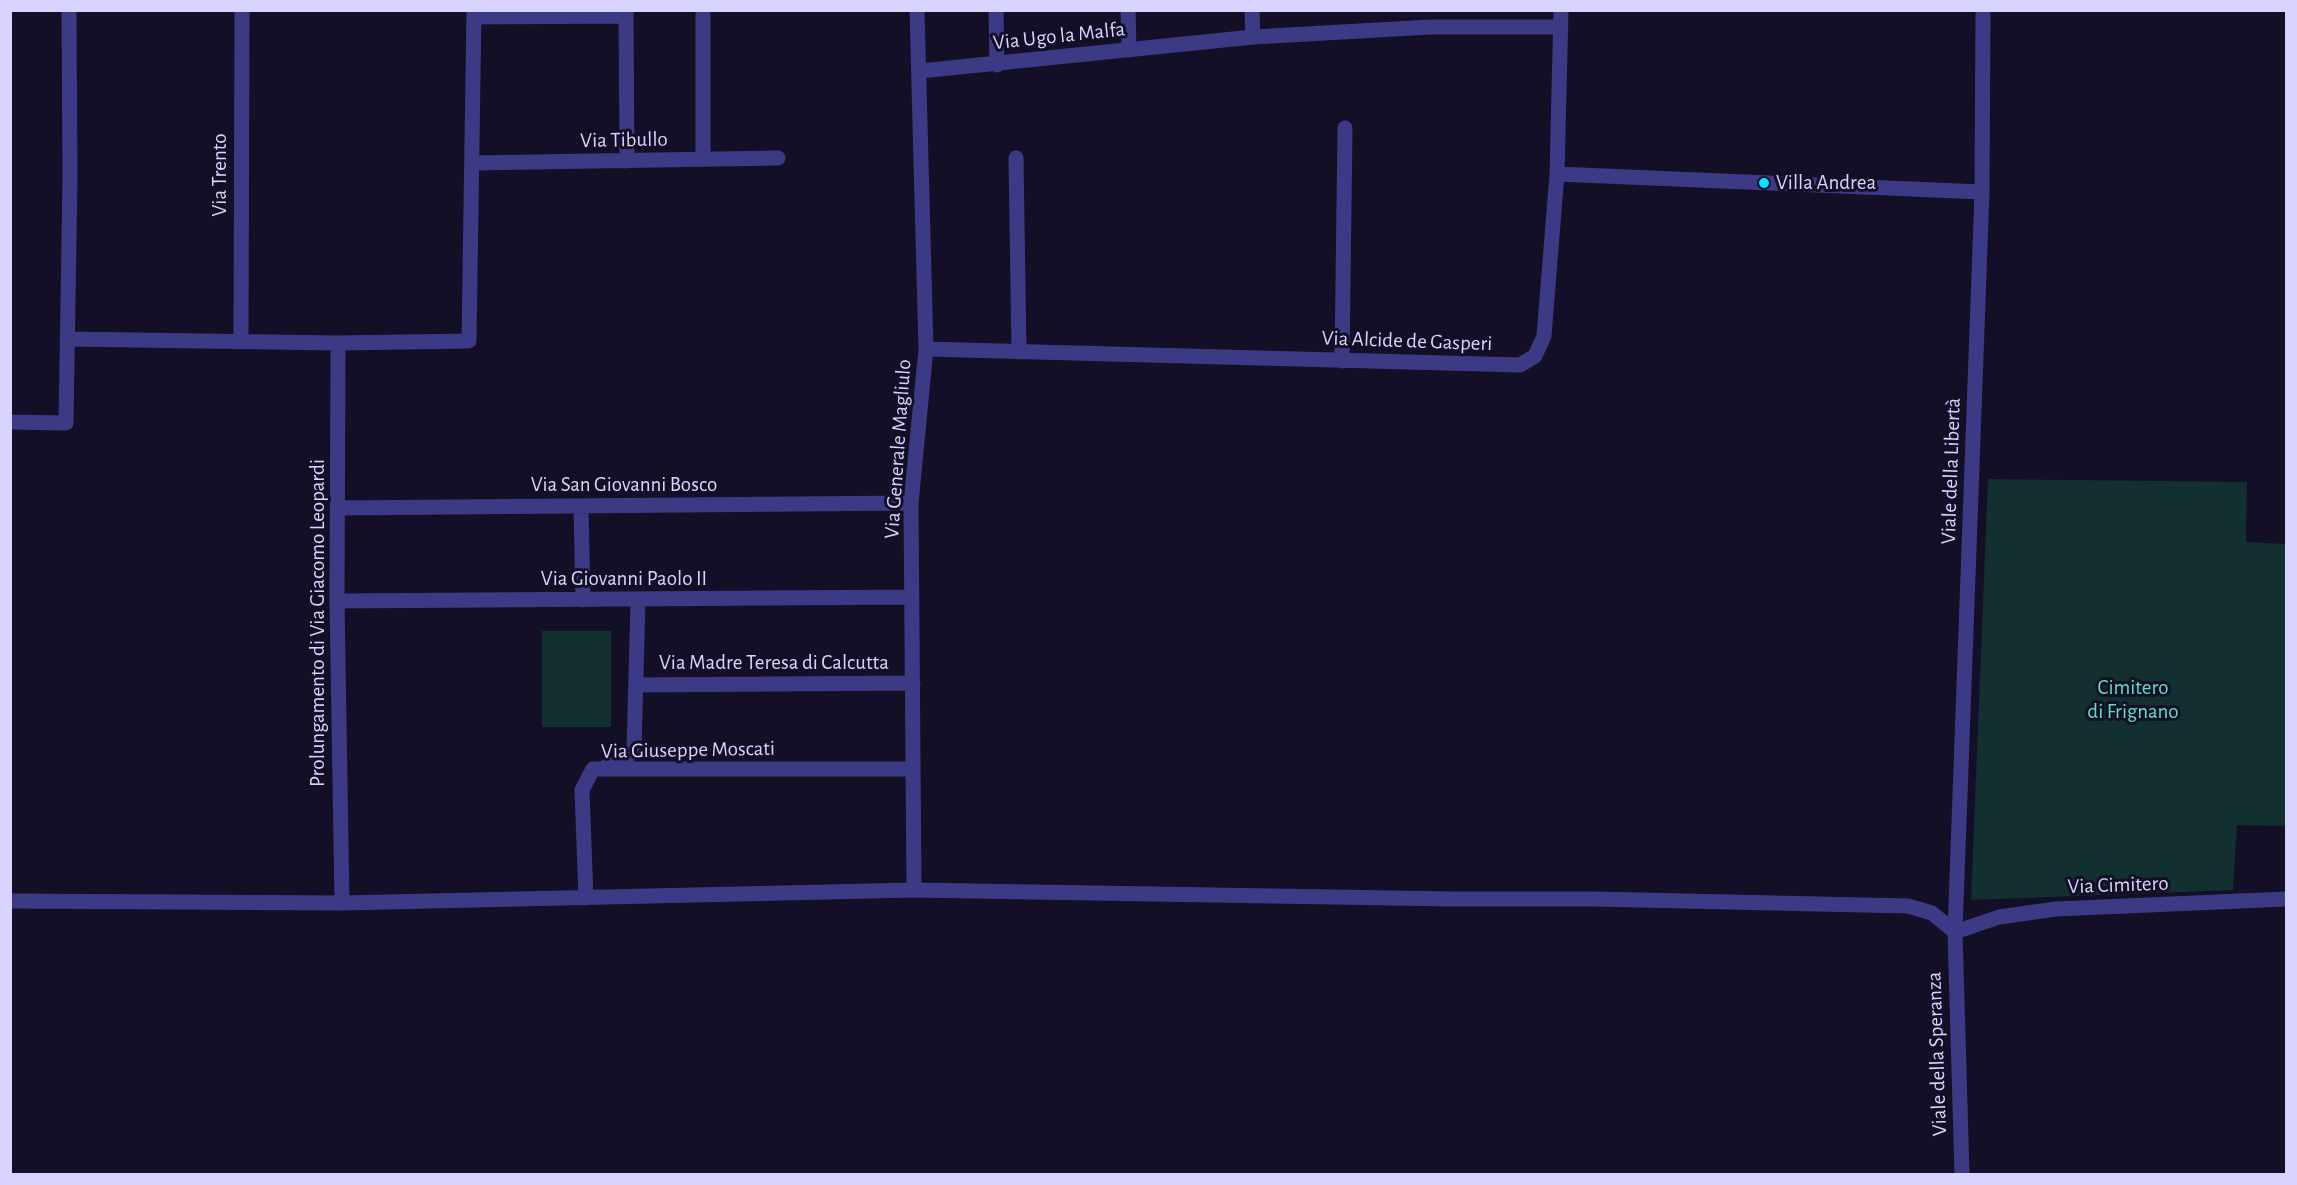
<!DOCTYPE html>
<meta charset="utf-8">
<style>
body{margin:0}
#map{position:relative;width:2297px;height:1185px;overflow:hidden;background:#130f26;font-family:"Alegreya Sans",sans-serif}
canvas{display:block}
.frame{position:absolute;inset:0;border:12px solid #d9d4ff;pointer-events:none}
</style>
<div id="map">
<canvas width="2297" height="1185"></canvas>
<div class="frame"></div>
</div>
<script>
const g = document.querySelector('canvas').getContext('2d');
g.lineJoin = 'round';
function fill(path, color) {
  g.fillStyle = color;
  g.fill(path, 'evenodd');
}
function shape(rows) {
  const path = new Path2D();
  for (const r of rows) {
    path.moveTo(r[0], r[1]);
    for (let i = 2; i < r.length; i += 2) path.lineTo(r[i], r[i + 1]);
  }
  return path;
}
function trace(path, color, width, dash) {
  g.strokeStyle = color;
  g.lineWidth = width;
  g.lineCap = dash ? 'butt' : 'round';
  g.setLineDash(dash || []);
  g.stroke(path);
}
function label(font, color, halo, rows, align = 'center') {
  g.font = font + ' "Alegreya Sans",sans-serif';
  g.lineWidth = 6;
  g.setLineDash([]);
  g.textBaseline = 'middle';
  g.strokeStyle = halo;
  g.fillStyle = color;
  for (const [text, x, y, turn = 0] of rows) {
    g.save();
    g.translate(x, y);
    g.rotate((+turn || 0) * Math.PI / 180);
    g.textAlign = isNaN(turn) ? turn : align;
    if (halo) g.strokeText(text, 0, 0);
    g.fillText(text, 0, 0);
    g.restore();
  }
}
const green = shape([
 [1988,479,2247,482,2246,542,2286,544,2286,826,2237,825,2233,890,1971,900],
 [542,631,611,631,611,727,542,727]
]);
const minor = shape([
 [626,10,627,161],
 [703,10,703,159],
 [996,10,997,65],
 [1128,10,1129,50],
 [1252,10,1253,37],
 [474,17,626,16],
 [920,71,1253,37,1430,27,1561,27],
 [1016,158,1019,352],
 [472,163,778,158],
 [1557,174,1982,192],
 [67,339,338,343,469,341,474,10],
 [241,340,242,10],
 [338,343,337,601,342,903],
 [926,349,1520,365,1535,356,1544,336,1557,174,1561,10],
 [1342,361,1345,128],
 [10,422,66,423,70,179,69,10],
 [581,506,583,600],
 [338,508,911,503],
 [337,601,911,597],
 [636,685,913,683],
 [607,766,617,764,634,751,638,600],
 [593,769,913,769],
 [914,890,911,503,926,349,917,10],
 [586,898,582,790,593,769],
 [10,901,342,903,914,890,1452,899,1595,899,1908,906,1932,913,1955,932,1999,917,2056,909,2286,899]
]);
const tertiary = shape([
 [1962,1174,1955,932,1982,192,1983,10]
]);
const markers = [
 [1764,183,6,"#00e5ff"]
];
const streetNames = [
 ["Via Ugo la Malfa",1059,36,-6],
 ["Via Tibullo",624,140,-1],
 ["Via Trento",220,175,-90],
 ["Via Alcide de Gasperi",1407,341,2],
 ["Via Generale Magliulo",898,449,-86],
 ["Viale della Libertà",1951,471,-88],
 ["Via San Giovanni Bosco",624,485],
 ["Via Giovanni Paolo II",624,579],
 ["Prolungamento di Via Giacomo Leopardi",318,623,-90],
 ["Via Madre Teresa di Calcutta",774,663],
 ["Via Giuseppe Moscati",688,750,-1],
 ["Via Cimitero",2118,885,-2],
 ["Viale della Speranza",1937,1054,-92]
];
const poiNames = [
 ["Villa Andrea",1776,183]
];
const parkNames = [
 ["Cimitero",2133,688],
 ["di Frignano",2133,712]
];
fill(green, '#12302f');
trace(minor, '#3d3a85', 15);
trace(tertiary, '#3d3a85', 15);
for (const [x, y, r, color] of markers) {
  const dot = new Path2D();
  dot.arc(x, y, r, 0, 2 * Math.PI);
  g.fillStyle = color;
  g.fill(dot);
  trace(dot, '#130f26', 2);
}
label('21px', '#d9d4ff', '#130f26', streetNames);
label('21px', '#d9d4ff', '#130f26', poiNames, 'left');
label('21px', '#5fe0c0', '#130f26', parkNames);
</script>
